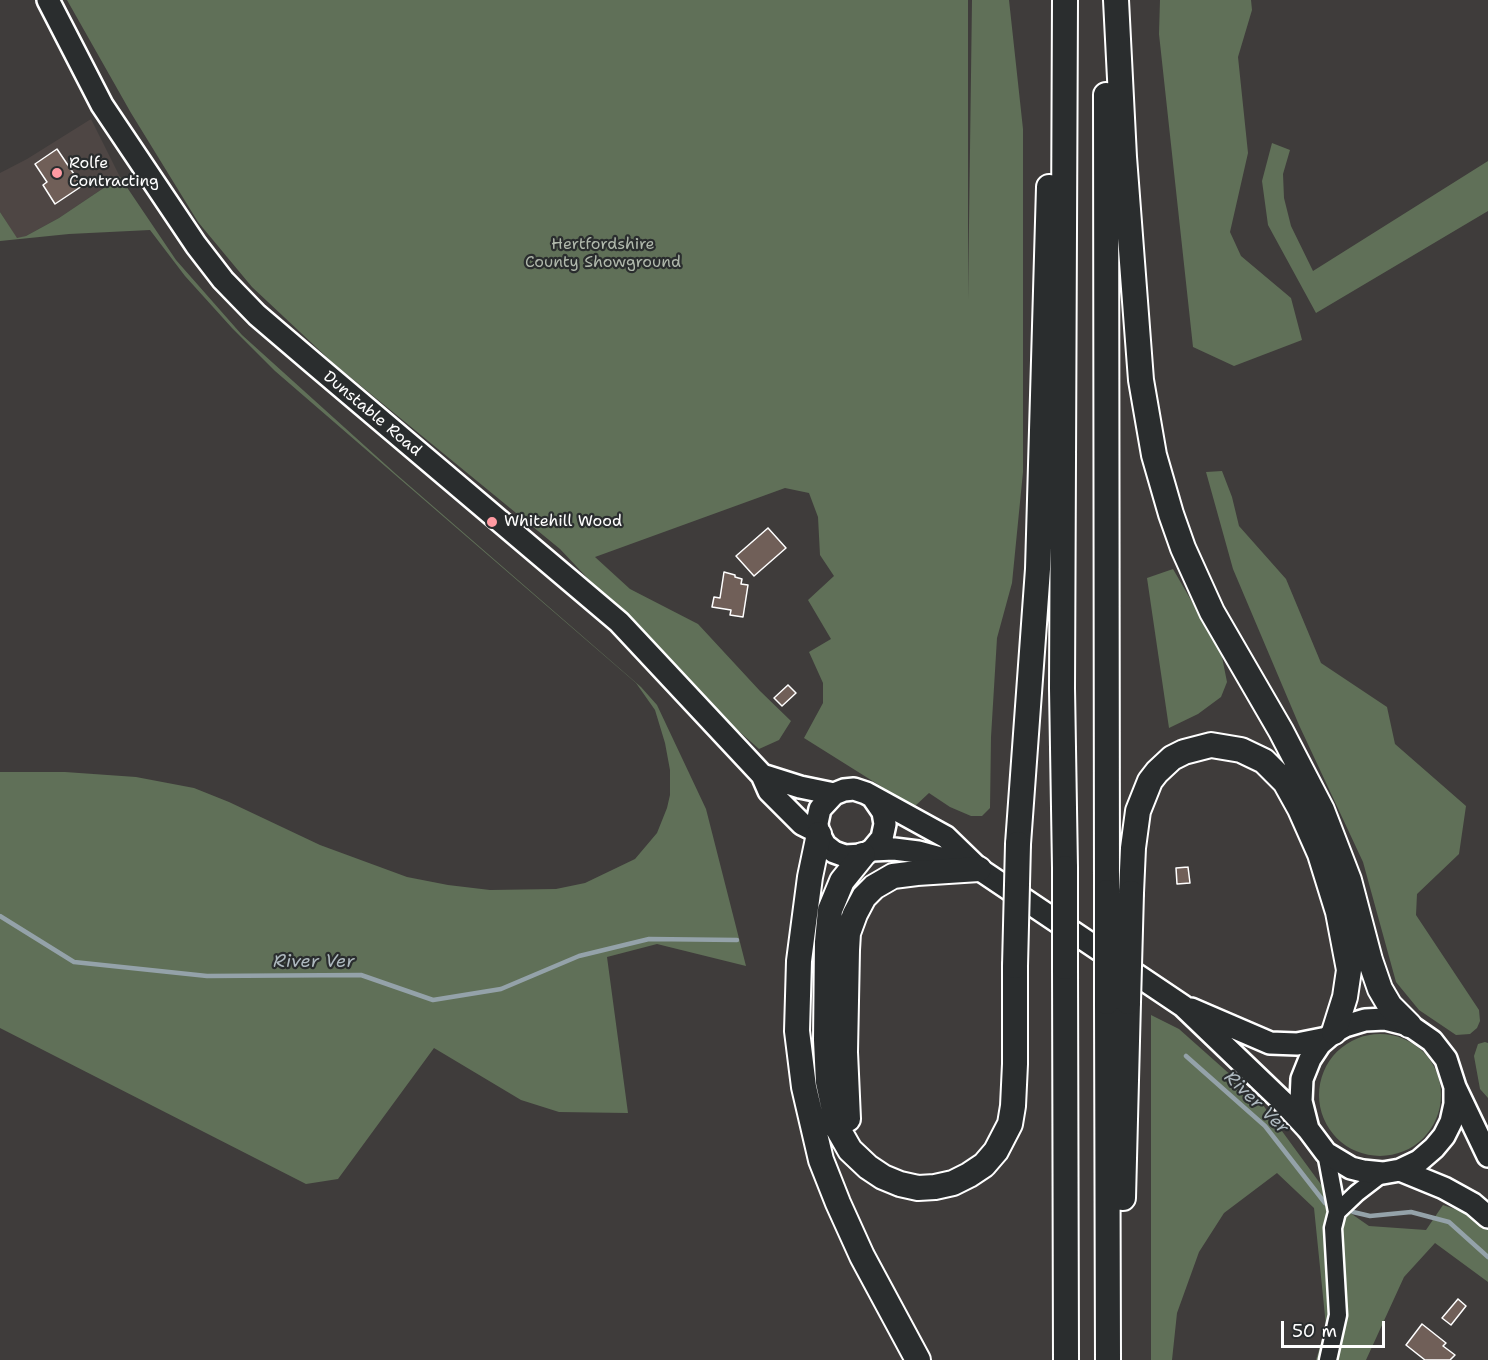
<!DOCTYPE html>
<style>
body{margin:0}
#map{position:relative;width:1488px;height:1360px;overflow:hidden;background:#3f3c3b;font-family:"Shantell Sans",sans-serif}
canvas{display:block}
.scale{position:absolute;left:1281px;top:1321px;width:104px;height:27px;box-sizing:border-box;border:3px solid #fff;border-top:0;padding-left:8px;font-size:18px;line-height:21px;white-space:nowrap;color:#fff;-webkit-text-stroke:4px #2a2d2e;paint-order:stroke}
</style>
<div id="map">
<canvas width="1488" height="1360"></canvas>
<div class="scale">50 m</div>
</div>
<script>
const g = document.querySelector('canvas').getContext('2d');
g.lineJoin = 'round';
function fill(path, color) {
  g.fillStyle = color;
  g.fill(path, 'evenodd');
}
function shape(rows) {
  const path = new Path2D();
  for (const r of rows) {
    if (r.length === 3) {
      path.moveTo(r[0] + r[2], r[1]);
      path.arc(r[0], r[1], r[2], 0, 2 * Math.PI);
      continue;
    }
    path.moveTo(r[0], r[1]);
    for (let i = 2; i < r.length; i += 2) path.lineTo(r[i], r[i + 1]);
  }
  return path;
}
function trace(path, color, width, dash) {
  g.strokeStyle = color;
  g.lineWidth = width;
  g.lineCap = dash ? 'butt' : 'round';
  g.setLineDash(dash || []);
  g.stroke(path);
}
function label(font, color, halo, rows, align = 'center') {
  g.font = font + ' "Shantell Sans",sans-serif';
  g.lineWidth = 4.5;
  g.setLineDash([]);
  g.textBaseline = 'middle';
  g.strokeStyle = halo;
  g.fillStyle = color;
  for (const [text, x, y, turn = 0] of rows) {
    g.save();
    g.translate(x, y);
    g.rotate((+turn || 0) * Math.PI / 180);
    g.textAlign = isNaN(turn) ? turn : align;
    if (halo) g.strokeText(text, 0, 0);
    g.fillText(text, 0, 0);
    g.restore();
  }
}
const built = shape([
 [91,119,120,177,59,218,26,236,17,239,0,212,0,173,27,159]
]);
const green = shape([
 [67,0,968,0,968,299,972,0,1009,0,1023,129,1023,472,1012,583,997,638,991,737,990,808,982,816,971,816,950,807,929,793,914,807,804,738,823,703,823,683,809,652,831,639,808,600,834,576,820,555,818,517,809,493,785,488,595,557,630,589,698,624,760,691,791,721,779,740,759,749,696,693,560,549,333,363,252,287,198,222,131,113],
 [1160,0,1251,0,1252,10,1238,57,1248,153,1230,232,1241,256,1291,298,1302,340,1234,366,1193,347,1159,34],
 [1272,143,1290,150,1283,174,1284,198,1291,226,1313,271,1488,161,1488,211,1316,313,1268,225,1262,181],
 [120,177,176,260,242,335,396,474,641,687,657,705,706,809,746,966,657,944,607,957,628,1113,559,1112,521,1100,434,1048,338,1179,306,1184,0,1028,0,772,65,772,136,777,194,788,229,802,320,845,407,877,448,885,490,890,556,889,585,883,635,859,657,833,667,808,670,795,670,770,665,743,655,710,636,683,275,371,232,328,185,276,150,230,69,234,0,241,0,212,17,238,26,236,59,218],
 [1222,471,1232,497,1239,526,1286,579,1321,663,1387,707,1395,744,1466,806,1459,854,1417,894,1416,915,1479,1010,1480,1021,1477,1028,1470,1034,1456,1035,1419,1010,1396,982,1363,862,1299,725,1233,569,1206,472],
 [1173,569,1221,652,1227,682,1221,697,1198,714,1169,728,1147,578],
 [1151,1015,1179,1029,1260,1101,1333,1201,1369,1226,1426,1230,1443,1205,1466,1213,1478,1220,1488,1230,1488,1282,1435,1243,1404,1277,1366,1360,1316,1360,1326,1326,1314,1208,1277,1173,1224,1213,1199,1252,1177,1313,1172,1360,1151,1360],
 [1380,1095,61],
 [1485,1042,1488,1043,1488,1098,1480,1089,1474,1056,1478,1044]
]);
const stream = shape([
 [0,916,74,962,207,976,361,975,433,1000,501,989,579,956,649,939,737,940],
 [1186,1056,1265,1126,1325,1203],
 [1353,1212,1370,1216,1411,1212,1449,1222,1488,1257]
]);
const building = shape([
 [57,149,82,186,55,204,43,185,47,182,35,164,57,149],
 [768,528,786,548,754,576,736,556,768,528],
 [724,572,735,575,735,577,742,579,741,584,748,585,743,617,730,615,731,610,712,607,714,597,720,598,724,572],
 [788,685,796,693,782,706,774,698,788,685],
 [1188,867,1190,883,1177,884,1176,868,1188,867],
 [1458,1299,1466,1306,1451,1325,1442,1318,1458,1299],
 [1422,1324,1446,1343,1443,1346,1455,1355,1450,1360,1425,1360,1406,1345,1422,1324]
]);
const minor = shape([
 [1326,1153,1337,1212,1333,1228,1338,1315,1328,1360],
 [1337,1212,1357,1193,1383,1173]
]);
const major = shape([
 [48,0,102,105,196,245,223,280,257,315,312,362,619,622,762,775,769,791,802,824,818,832],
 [762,775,800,787,834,794],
 [874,799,883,812,885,824,882,838,872,850,863,855,845,856,834,852,825,845,818,832,817,823,820,809,834,794,844,790,854,789,866,793,946,837,979,869,1183,1006,1282,1101,1308,1129,1326,1153,1351,1168,1363,1171,1383,1173,1400,1170,1419,1161,1434,1148,1444,1136,1451,1122,1455,1104,1455,1087,1446,1059,1432,1041,1409,1025,1385,1019,1365,1020,1345,1026,1334,1032,1320,1044,1310,1059,1302,1079,1301,1101,1308,1129],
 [872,850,894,849,918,852,973,867],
 [1191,1009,1270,1043,1297,1044,1327,1038],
 [1455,1087,1488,1156],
 [1400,1170,1444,1188,1473,1204,1488,1217]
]);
const highway = shape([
 [1116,0,1124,157,1141,380,1154,455,1171,514,1183,548,1212,612,1281,731,1322,810,1349,880,1370,960,1380,989,1390,1006,1409,1025],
 [1106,95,1107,892],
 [819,834,810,877,799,961,797,1031,804,1087,821,1160,838,1203,862,1256,918,1360],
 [1018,844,1038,569,1049,187],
 [863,855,842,881,830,910,827,942,826,1040,828,1082,838,1129,850,1150,868,1167,883,1177,900,1184,918,1188,935,1187,953,1183,969,1175,984,1165,996,1151,1010,1124,1013,1106,1015,1064,1015,966],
 [1065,868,1062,688,1065,0],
 [1131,893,1133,848,1138,811,1150,781,1157,772,1172,758,1184,752,1211,745,1241,750,1264,761,1285,782,1300,809,1320,854,1338,912,1349,970,1345,997,1334,1032],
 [1065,967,1066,1360],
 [1107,1002,1108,1360],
 [848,1119,845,1052,847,950,848,933,855,914,864,897,874,887,893,876,917,873,979,869],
 [1123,1198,1128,1002]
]);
const highwayBridge = shape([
 [1015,966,1018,844],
 [1065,967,1065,868],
 [1107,1002,1107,892],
 [1128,1002,1131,893]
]);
const markers = [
 [57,173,6,"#ff9aa2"],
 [492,522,6,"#ff9aa2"]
];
const poiNames = [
 ["Rolfe",69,164],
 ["Contracting",69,182],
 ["Whitehill Wood",504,522]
];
const parkNames = [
 ["Hertfordshire",603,245],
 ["County Showground",603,263]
];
const streetNames = [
 ["Dunstable Road",372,414,40]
];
const waterNames = [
 ["River Ver",314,962],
 ["River Ver",1256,1103,44]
];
fill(built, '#4e4644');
fill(green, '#607058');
trace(stream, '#94a2a9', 4.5);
fill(building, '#705f58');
trace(building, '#fff', 1.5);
trace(minor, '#fff', 21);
trace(major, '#fff', 26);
trace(highway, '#fff', 28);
trace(minor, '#2a2d2e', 16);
trace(major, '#2a2d2e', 21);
trace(highway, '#2a2d2e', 24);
trace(highwayBridge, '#fff', 28, []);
trace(highwayBridge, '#2a2d2e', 24);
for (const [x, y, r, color] of markers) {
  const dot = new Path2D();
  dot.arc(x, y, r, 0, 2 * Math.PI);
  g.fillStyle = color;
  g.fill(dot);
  trace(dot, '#2a2d2e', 2);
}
label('16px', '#fff', '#2a2d2e', poiNames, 'left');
label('16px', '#b0b8ac', '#2a2d2e', parkNames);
label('16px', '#fff', '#2a2d2e', streetNames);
label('italic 18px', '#aeb9bf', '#2a2d2e', waterNames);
</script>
